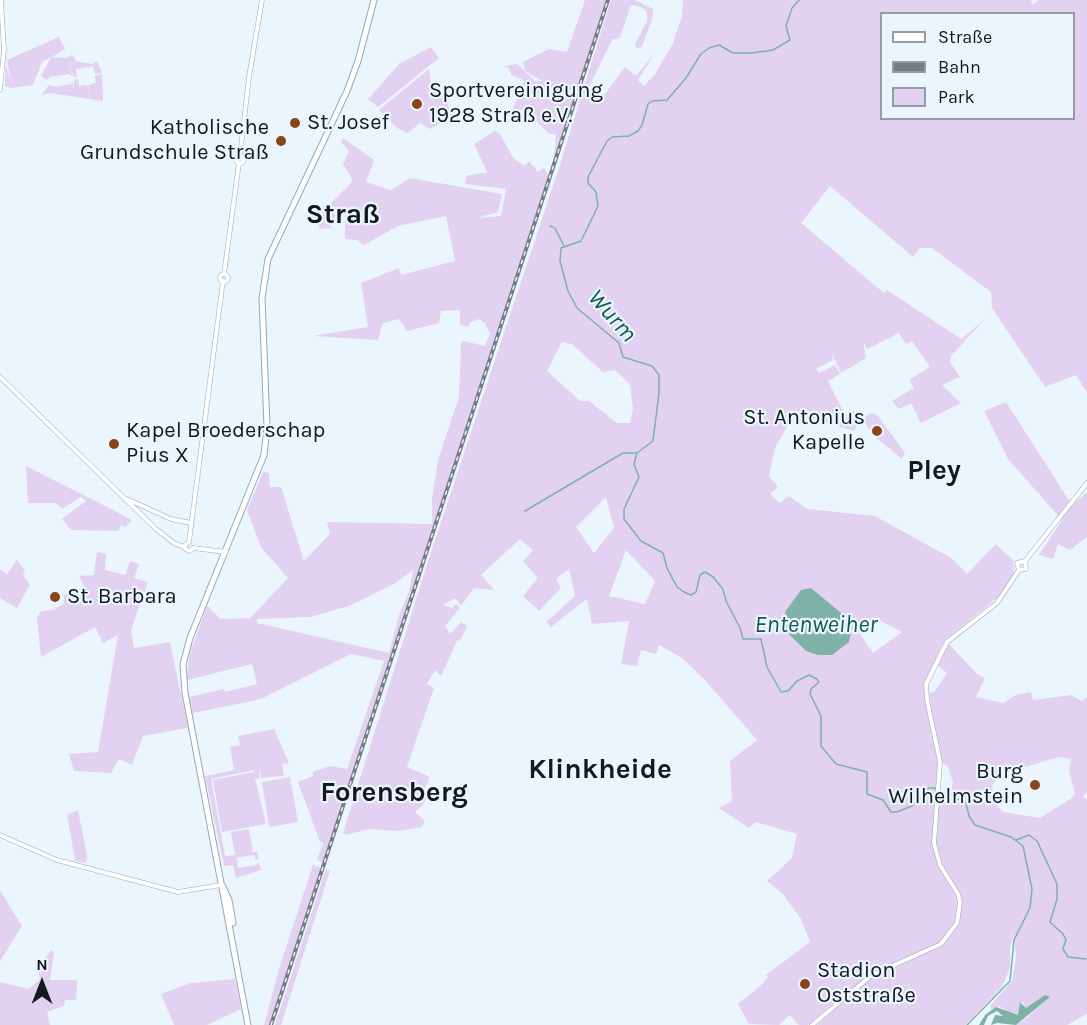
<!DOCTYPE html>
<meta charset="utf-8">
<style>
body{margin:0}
#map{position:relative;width:1087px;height:1025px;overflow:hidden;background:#ebf5fd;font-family:Karla,sans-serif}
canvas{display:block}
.legend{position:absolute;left:880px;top:12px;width:195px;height:108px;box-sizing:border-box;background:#ebf5fd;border:2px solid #959da4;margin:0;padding:8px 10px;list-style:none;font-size:18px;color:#13191e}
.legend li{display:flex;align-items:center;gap:12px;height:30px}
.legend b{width:30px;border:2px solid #959da4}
.north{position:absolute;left:12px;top:953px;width:60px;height:60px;-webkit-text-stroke:4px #ebf5fd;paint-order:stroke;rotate:0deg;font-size:16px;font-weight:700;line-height:24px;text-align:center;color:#13191e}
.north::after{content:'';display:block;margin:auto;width:21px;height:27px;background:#13191e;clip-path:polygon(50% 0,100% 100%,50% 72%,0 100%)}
</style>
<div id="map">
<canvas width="1087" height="1025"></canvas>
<ul class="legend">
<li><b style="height:8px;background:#fff"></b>Straße</li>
<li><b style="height:8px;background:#747c82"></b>Bahn</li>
<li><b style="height:16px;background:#e3d1f1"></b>Park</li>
</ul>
<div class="north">N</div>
</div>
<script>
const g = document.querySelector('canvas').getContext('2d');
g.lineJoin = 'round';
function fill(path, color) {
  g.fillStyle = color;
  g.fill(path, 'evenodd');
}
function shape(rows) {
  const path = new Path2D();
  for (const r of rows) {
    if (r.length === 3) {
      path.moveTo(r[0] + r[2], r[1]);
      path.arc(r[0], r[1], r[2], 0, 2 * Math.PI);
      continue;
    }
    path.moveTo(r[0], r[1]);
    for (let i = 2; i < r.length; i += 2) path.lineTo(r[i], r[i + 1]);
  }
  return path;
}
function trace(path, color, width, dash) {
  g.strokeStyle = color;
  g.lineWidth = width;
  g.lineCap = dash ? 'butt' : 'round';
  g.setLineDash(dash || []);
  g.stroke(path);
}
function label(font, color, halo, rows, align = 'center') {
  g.font = font + ' Karla,sans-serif';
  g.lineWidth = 4.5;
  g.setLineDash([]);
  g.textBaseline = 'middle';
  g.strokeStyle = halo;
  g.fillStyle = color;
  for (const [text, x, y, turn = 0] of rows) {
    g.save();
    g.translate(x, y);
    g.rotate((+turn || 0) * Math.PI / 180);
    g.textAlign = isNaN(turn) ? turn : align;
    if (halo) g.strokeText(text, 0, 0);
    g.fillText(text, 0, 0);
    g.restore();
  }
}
const green = shape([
 [585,0,607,0,554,161,556,134,549,134,524,108,508,122,524,80,511,75,509,68,504,66,517,64,535,81,542,81,525,71,523,62,549,49,567,52],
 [611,0,635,0,653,9,653,16,642,47,636,48,635,44,647,21,647,12,641,7,631,5,621,34,619,38,612,40,590,85,590,89,600,94,605,94,625,67,636,76,655,53,638,80,644,86,655,74,673,43,682,16,683,0,1031,0,1032,5,1039,0,1087,0,1087,393,1076,375,1045,387,992,308,991,292,932,248,920,248,913,257,830,186,801,223,884,293,887,290,961,339,985,319,951,356,950,362,960,377,942,385,961,403,921,423,911,403,899,409,892,401,914,388,909,380,930,367,912,341,906,344,899,333,867,349,863,341,866,358,841,373,833,356,838,353,832,356,833,360,816,369,819,373,835,365,840,374,828,381,845,415,854,411,859,422,854,431,795,413,775,448,769,476,778,487,770,494,780,503,789,496,807,509,875,516,951,558,967,574,996,544,1013,560,1014,574,1003,593,945,640,925,682,926,702,931,703,929,693,934,692,947,673,937,665,949,644,977,674,985,678,976,697,1003,703,1016,695,1031,692,1033,700,1071,695,1082,701,1087,697,1087,791,1083,797,1087,800,1087,1014,1067,1025,1006,1025,1016,1025,1024,1020,1049,998,1045,995,1026,1009,1023,1002,1020,1002,1018,1015,1012,1015,999,1006,991,1010,990,1006,1012,981,1016,957,1014,935,1010,948,1010,968,1002,987,965,1025,817,1025,854,992,851,988,808,1025,799,1025,790,1015,779,1025,749,1024,738,1004,761,985,768,977,766,975,810,942,801,919,782,893,767,881,792,858,797,834,756,822,749,828,719,808,732,801,730,761,757,740,704,679,682,658,659,645,656,654,641,650,637,666,621,664,629,621,592,624,587,599,551,627,546,622,575,596,569,569,556,579,561,588,539,611,523,596,538,578,523,561,533,550,520,539,481,575,494,590,474,588,461,606,455,598,443,605,452,608,456,604,460,608,445,626,450,634,461,622,467,626,460,641,458,639,441,676,435,670,427,684,434,688,407,767,430,777,423,792,428,796,423,805,415,812,425,821,422,827,398,831,369,829,346,835,343,833,429,558,557,174],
 [882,14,1074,14,1074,118,882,118],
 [562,342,572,344,603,372,615,370,630,384,633,409,630,423,617,423,589,401,580,401,547,371],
 [606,497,614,528,594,553,576,527],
 [626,550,655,581,645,604,609,596],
 [877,619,902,632,873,653,855,626],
 [1059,757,1071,759,1069,771,1075,794,1072,798,1040,818,1003,812,998,807,992,787,998,775],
 [942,762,948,767,953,782,950,799,936,791],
 [59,37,65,49,52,57,65,58,73,55,76,61,92,64,97,61,102,73,95,74,93,66,76,69,77,77,75,78,68,66,73,77,69,74,50,77,47,80,41,76,51,57,42,62,33,85,11,88,5,86,6,64,11,84,7,60],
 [431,47,439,58,378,107,368,99,399,64],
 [429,69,431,81,446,99,453,117,430,129,420,123,408,133,397,128,379,110],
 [102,74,103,101,90,99,89,93,89,99,50,93,41,95,49,85,57,87,71,84,73,81,73,90,75,79,78,79,79,86,87,85,89,92,88,85,96,83,95,76],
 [495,131,500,134,513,158,525,166,529,161,538,172,544,168,549,177,323,863,317,860,323,843,320,842,298,782,313,776,313,772,330,766,347,769,384,661,351,654,261,699,193,713,189,697,224,689,225,692,257,684,252,664,187,680,189,656,207,606,221,619,250,618,288,578,261,547,247,510,263,472,269,473,270,487,281,487,304,561,330,534,327,522,432,524,432,499,438,460,459,397,461,344,463,341,485,346,490,334,485,323,478,319,471,322,468,327,460,325,460,310,441,311,439,323,407,331,399,319,383,323,378,340,313,336,368,327,361,283,399,268,401,275,455,261,446,216,398,226,364,245,357,240,345,239,345,213,337,214,330,228,320,229,317,223,323,211,353,181,343,164,349,151,341,142,343,138,374,160,366,182,391,190,410,178,502,194,498,212,477,218,501,216,506,189,465,184,466,176,487,172,474,144],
 [413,570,409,592,399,615,389,653,257,623,257,619,310,617,349,606,394,584],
 [1006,402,1072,505,1086,493,1087,495,1087,537,1070,550,1058,544,1053,559,1039,555,1062,520,1008,459,984,411],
 [872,413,878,416,905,453,902,459,876,438,864,422,866,416],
 [26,466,111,509,132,520,126,527,121,525,118,531,71,530,62,519,86,501,81,497,62,509,56,503,28,503],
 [97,552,106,554,105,570,125,575,130,561,139,564,134,578,148,582,131,630,134,648,170,642,188,728,143,736,132,765,119,759,111,773,74,771,69,754,98,752,118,635,103,643,95,627,41,657,37,619,40,612,55,609,64,603,64,595,85,588,79,576,94,575],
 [17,560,25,570,23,575,30,585,17,608,0,598,0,569,7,574],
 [274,729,289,763,282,764,284,776,261,778,259,770,259,779,255,778,266,824,222,832,213,780,254,772,254,770,211,779,225,856,235,855,231,832,249,829,253,851,251,852,257,852,259,859,256,860,254,855,237,858,238,868,256,865,259,862,261,870,236,878,233,865,224,866,205,776,234,770,230,747,240,745,238,736],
 [290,777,298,822,269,827,262,782],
 [78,810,87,856,86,863,75,861,67,815],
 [313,865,321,868,270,1025,264,1025,279,969],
 [326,869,330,871,281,1025,275,1025],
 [0,890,22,926,0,961],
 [51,950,54,953,50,980,77,980,76,1000,65,1000,64,1006,47,1012,50,1025,0,1025,0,982,29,989,40,979,38,968],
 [235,979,241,1009,207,1025,174,1025,161,994,191,983]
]);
const water = shape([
 [811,588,841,613,852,627,849,642,832,655,818,655,806,651,789,634,786,627,785,612,801,590],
 [1045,995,1050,997,1016,1025,997,1023,991,1025,995,1015,1003,1016,997,1011,988,1016,984,1025,979,1025,985,1015,996,1007,1018,1015,1020,1002,1026,1008]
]);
const stream = shape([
 [799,0,792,8,786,26,790,40,773,50,752,53,733,53,719,45,709,48,701,54,686,78,667,100,652,101,648,104,642,125,638,131,629,136,612,137,607,141,588,177,588,183,596,192,598,206,581,241,561,248,560,261,568,291,577,308,619,343,623,357,652,366,659,375,659,393,653,441,637,453,634,464,639,477,624,509,624,519,641,541,663,553,667,568,677,587,684,592,691,595,696,592,700,575,705,572,713,577,723,589,726,601,740,628,743,639,761,639,767,667,781,692,788,691,797,681,809,675,817,679,819,682,811,689,810,694,821,716,821,746,836,764,867,772,867,794,883,800,891,812,897,812,912,806,929,788,935,788,966,803,969,816,975,825,1011,837,1023,846,1032,889,1030,908,1014,940,1010,981,967,1025],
 [550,226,553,227],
 [555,228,564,246],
 [525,511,623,453,637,453],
 [1016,840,1029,835,1037,841,1057,884,1057,899,1050,922,1063,934,1066,940,1063,949,1068,957,1086,959]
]);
const minor = shape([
 [0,90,4,50,1,0],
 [240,156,249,77,262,0],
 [240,160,3.5],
 [224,274,239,163],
 [224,278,4],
 [0,377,156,529,174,543,184,547],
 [127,499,171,519,191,523],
 [189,542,223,281],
 [189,542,185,545,185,549,190,551,193,548],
 [193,548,226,552],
 [1025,561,1087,483],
 [1019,570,1017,563,1025,561],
 [1019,570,1026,569,1025,561],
 [0,835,57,860,178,892,221,885],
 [812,1025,872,975,941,944,957,923,960,902,958,894,940,865,934,843,940,762,927,700,926,684,947,642,997,603,1019,570]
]);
const major = shape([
 [222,885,229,900,233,923],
 [248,1025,185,693,183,664,190,638,264,455,267,427,262,298,268,259,347,91,358,61,374,0]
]);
const rail = shape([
 [271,1025,608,0]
]);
const markers = [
 [417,104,6,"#884517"],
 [295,123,6,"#884517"],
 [281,141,6,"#884517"],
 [877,431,6,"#884517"],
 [114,444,6,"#884517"],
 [55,597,6,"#884517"],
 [1035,785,6,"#884517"],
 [805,984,6,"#884517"]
];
const poiNames = [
 ["Sportvereinigung",429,91],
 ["1928 Straß e.V.",429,116],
 ["St. Josef",307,123],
 ["Katholische",269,128,"right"],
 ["Grundschule Straß",269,153,"right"],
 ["St. Antonius",865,418,"right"],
 ["Kapelle",865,443,"right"],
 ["Kapel Broederschap",126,431],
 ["Pius X",126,456],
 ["St. Barbara",67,597],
 ["Burg",1023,772,"right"],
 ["Wilhelmstein",1023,797,"right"],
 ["Stadion",817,971],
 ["Oststraße",817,996]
];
const waterNames = [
 ["Wurm",612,316,49],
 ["Entenweiher",816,625]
];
const districtNames = [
 ["Straß",343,215],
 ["Pley",934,471],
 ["Klinkheide",600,770],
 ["Forensberg",394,793]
];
fill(green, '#e3d1f1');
fill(water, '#7eb2a6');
trace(stream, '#7eb2a6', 1.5);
trace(minor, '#97a7b5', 5);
trace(major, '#97a7b5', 7);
trace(minor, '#fff', 4);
trace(major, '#fff', 5);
trace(rail, '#747c82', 4);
trace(rail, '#ebf5fd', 1.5, [4.5]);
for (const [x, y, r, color] of markers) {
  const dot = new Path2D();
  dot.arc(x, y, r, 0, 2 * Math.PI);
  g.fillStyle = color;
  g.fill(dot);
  trace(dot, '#ebf5fd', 2);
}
label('22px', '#13191e', '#ebf5fd', poiNames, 'left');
label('italic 24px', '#12594c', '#ebf5fd', waterNames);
label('bold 28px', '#13191e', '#ebf5fd', districtNames);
</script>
